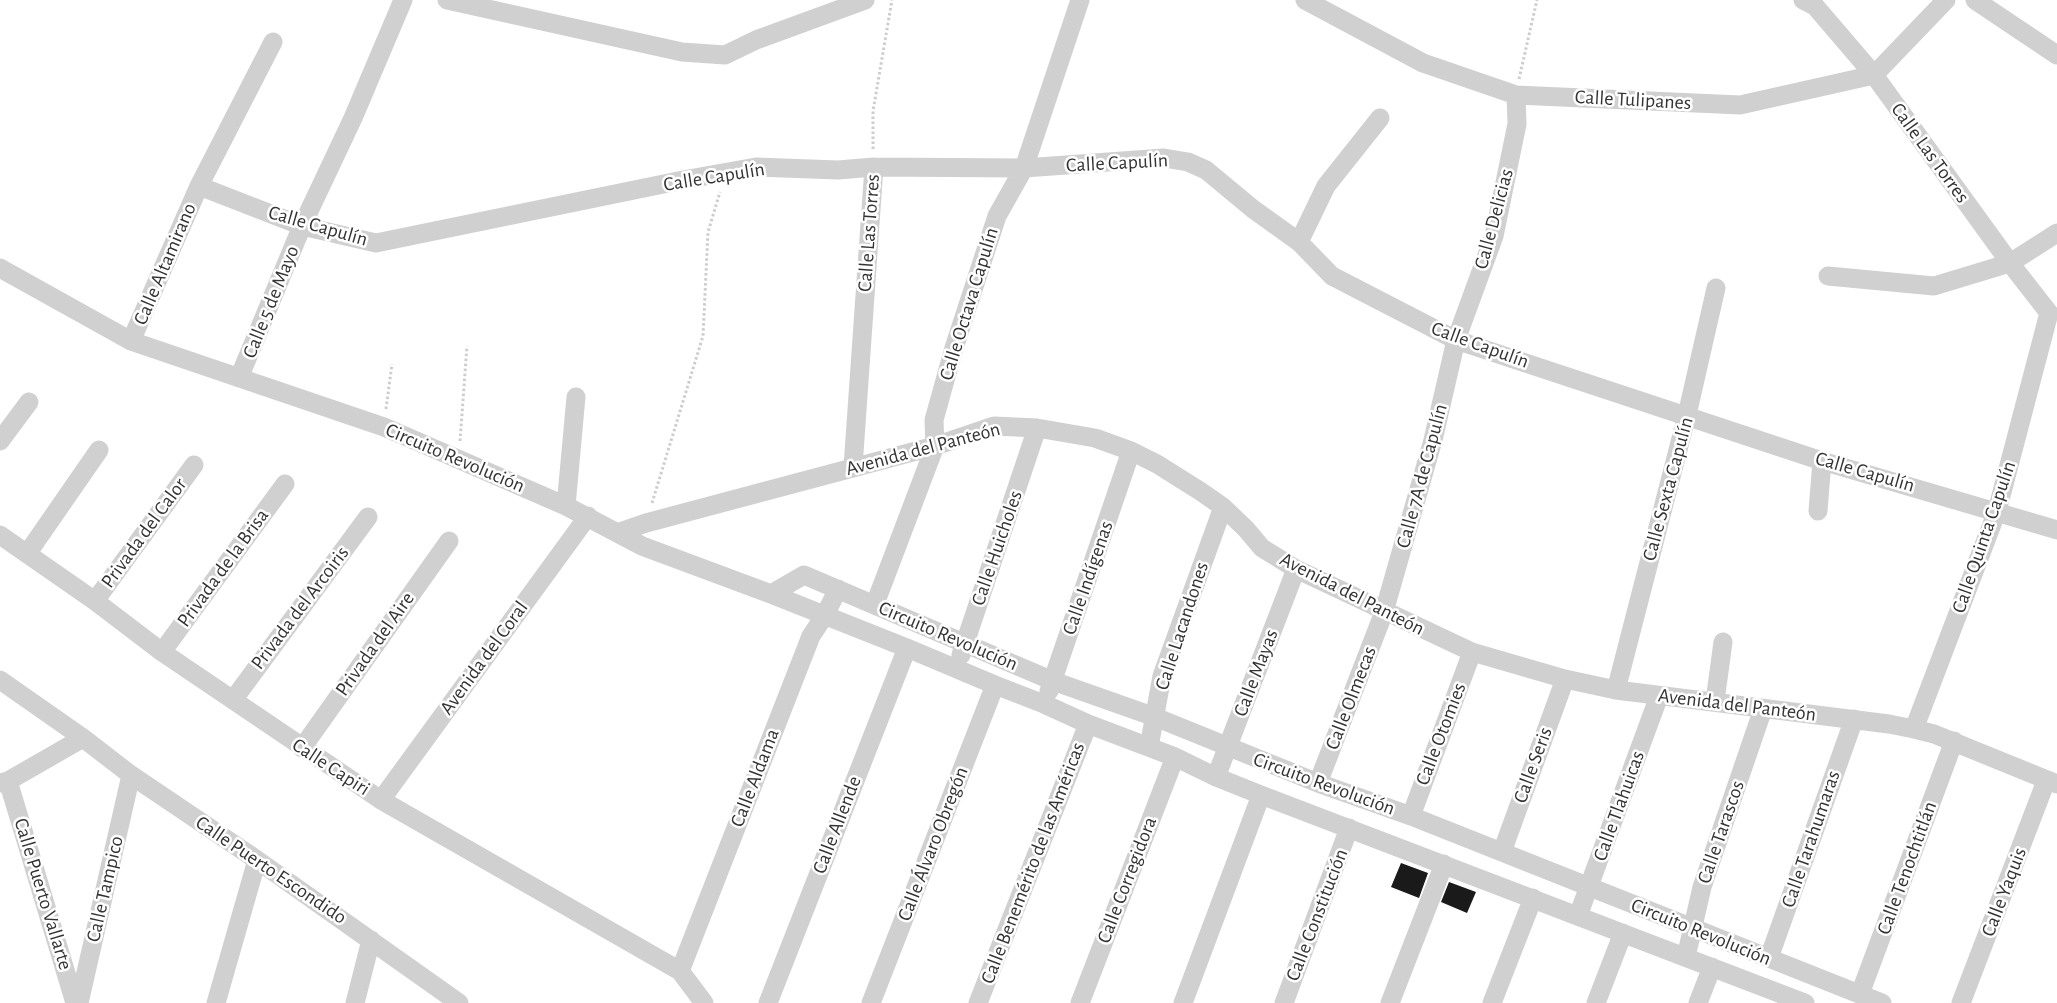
<!DOCTYPE html>
<meta charset="utf-8">
<style>
body{margin:0}
canvas{display:block;background:#fff}
</style>
<canvas width="2057" height="1003"></canvas>
<script>
const g = document.querySelector('canvas').getContext('2d');
g.lineJoin = 'round';
function fill(path, color) {
  g.fillStyle = color;
  g.fill(path, 'evenodd');
}
function shape(rows) {
  const path = new Path2D();
  for (const r of rows) {
    path.moveTo(r[0], r[1]);
    for (let i = 2; i < r.length; i += 2) path.lineTo(r[i], r[i + 1]);
  }
  return path;
}
function trace(path, color, width, dash) {
  g.strokeStyle = color;
  g.lineWidth = width;
  g.lineCap = dash ? 'butt' : 'round';
  g.setLineDash(dash || []);
  g.stroke(path);
}
function label(font, color, halo, rows, align = 'center') {
  g.font = font + ' "Alegreya Sans",sans-serif';
  g.lineWidth = 5;
  g.setLineDash([]);
  g.textBaseline = 'middle';
  g.strokeStyle = halo;
  g.fillStyle = color;
  for (const [text, x, y, turn = 0] of rows) {
    g.save();
    g.translate(x, y);
    g.rotate((+turn || 0) * Math.PI / 180);
    g.textAlign = isNaN(turn) ? turn : align;
    if (halo) g.strokeText(text, 0, 0);
    g.fillText(text, 0, 0);
    g.restore();
  }
}
const building = shape([
 [1401,863,1428,873,1419,898,1391,887],
 [1449,882,1476,892,1467,913,1441,902]
]);
const path = shape([
 [1519,79,1537,0],
 [873,149,873,111,892,0],
 [386,409,392,364],
 [460,441,467,346],
 [652,503,703,336,708,232,720,192]
]);
const street = shape([
 [447,0,682,52,725,55,756,40,865,0],
 [1305,0,1423,63,1516,95,1740,105,1874,75,1946,0],
 [1803,0,1815,6,1874,75,2010,263,2049,313],
 [1975,0,2057,55],
 [199,186,302,226,376,243,683,180,756,167,838,170,874,167,1024,168,1164,158,1188,162,1206,170,1253,209,1299,242,1332,276,1456,340,1822,461,2057,530],
 [1299,242,1326,186,1380,118],
 [0,268,131,341,384,427,566,506,642,546,771,594,907,648,995,685,1044,704,1088,724,1175,757,1216,777,1261,795,1805,1003],
 [1828,276,1934,286,2010,263,2057,233],
 [131,341,199,186,273,42],
 [239,378,302,226,353,118,403,0],
 [0,441,29,402],
 [853,467,874,167],
 [566,506,576,397],
 [1818,511,1822,461],
 [617,533,646,523,935,446,994,426,1037,428,1095,438,1131,451,1157,464,1200,491,1223,507,1246,529,1262,548,1296,569,1472,652,1565,679,1616,690,1889,724,1914,729,1934,734,2057,784],
 [0,535,95,601,162,652,381,800,680,971,704,1003],
 [27,554,99,450],
 [771,594,804,575,1053,681,1155,717,1318,783,1411,816,1882,1003],
 [95,601,194,465],
 [875,604,935,446,934,420,954,348,997,216,1024,168,1080,0],
 [162,652,285,484],
 [961,655,1037,428],
 [0,680,83,738,131,775,257,860,459,1003],
 [1616,690,1687,415,1716,288],
 [1049,691,1131,451],
 [233,700,368,517],
 [1715,701,1723,642],
 [1914,729,1997,511,2049,313],
 [1149,747,1162,676,1223,507],
 [302,748,449,541],
 [1216,777,1296,569],
 [8,781,75,1003],
 [0,783,8,781,83,738],
 [1318,783,1384,612,1433,440,1456,340,1494,236,1517,124,1516,95],
 [381,800,588,516],
 [1411,816,1472,652],
 [1502,852,1565,679],
 [1578,916,1659,696],
 [1686,957,1702,887,1763,709],
 [1769,958,1854,719],
 [680,971,811,636,825,615,838,589],
 [1860,994,1954,741],
 [79,1003,131,775],
 [216,1003,257,860],
 [355,1003,371,940],
 [768,1003,907,648],
 [871,1003,995,685],
 [978,1003,1088,724],
 [1080,1003,1175,757],
 [1183,1003,1261,795],
 [1284,1003,1349,828],
 [1390,1003,1444,864],
 [1492,1003,1533,898],
 [1596,1003,1623,933],
 [1698,1003,1712,967],
 [1961,1003,2046,781]
]);
const streetNames = [
 ["Calle Tulipanes",1633,100,3],
 ["Calle Las Torres",1930,153,54],
 ["Calle Capulín",1117,163,-3],
 ["Calle Capulín",714,177,-9],
 ["Calle Delicias",1494,219,-75],
 ["Calle Capulín",318,226,16],
 ["Calle Las Torres",869,233,-86],
 ["Calle Altamirano",165,264,-67],
 ["Calle 5 de Mayo",271,302,-68],
 ["Calle Octava Capulín",969,304,-73],
 ["Calle Capulín",1480,345,20],
 ["Avenida del Panteón",923,449,-15],
 ["Circuito Revolución",455,458,23],
 ["Calle Capulín",1865,472,16],
 ["Calle 7A de Capulín",1422,476,-75],
 ["Calle Sexta Capulín",1668,489,-75],
 ["Privada del Calor",144,533,-54],
 ["Calle Quinta Capulín",1984,537,-71],
 ["Calle Huicholes",997,548,-71],
 ["Privada de la Brisa",223,568,-54],
 ["Calle Indígenas",1088,578,-71],
 ["Avenida del Panteón",1352,594,27],
 ["Privada del Arcoiris",300,608,-53],
 ["Calle Lacandones",1182,626,-72],
 ["Circuito Revolución",948,636,23],
 ["Privada del Aire",375,644,-55],
 ["Avenida del Coral",484,658,-54],
 ["Calle Mayas",1256,673,-69],
 ["Calle Olmecas",1351,698,-69],
 ["Avenida del Panteón",1737,705,7],
 ["Calle Otomies",1441,734,-69],
 ["Calle Seris",1533,765,-70],
 ["Calle Capiri",331,767,33],
 ["Calle Aldama",755,778,-69],
 ["Circuito Revolución",1324,784,20],
 ["Calle Tlahuicas",1619,806,-70],
 ["Calle Allende",837,825,-69],
 ["Calle Tarascos",1721,832,-71],
 ["Calle Tarahumaras",1811,839,-71],
 ["Calle Álvaro Obregón",933,844,-69],
 ["Calle Benemérito de las Américas",1033,863,-69],
 ["Calle Tenochtitlán",1907,868,-70],
 ["Calle Puerto Escondido",271,870,34],
 ["Calle Corregidora",1127,880,-69],
 ["Calle Tampico",105,889,-77],
 ["Calle Yaquis",2004,892,-69],
 ["Calle Puerto Vallarte",43,894,73],
 ["Calle Constitución",1317,915,-69],
 ["Circuito Revolución",1701,932,22]
];
fill(building, '#1a1a1a');
trace(path, '#cdcdcd', 3, [2.5, 2.5]);
trace(street, '#d0d0d0', 19);
label('20px', '#333', '#fff', streetNames);
</script>
